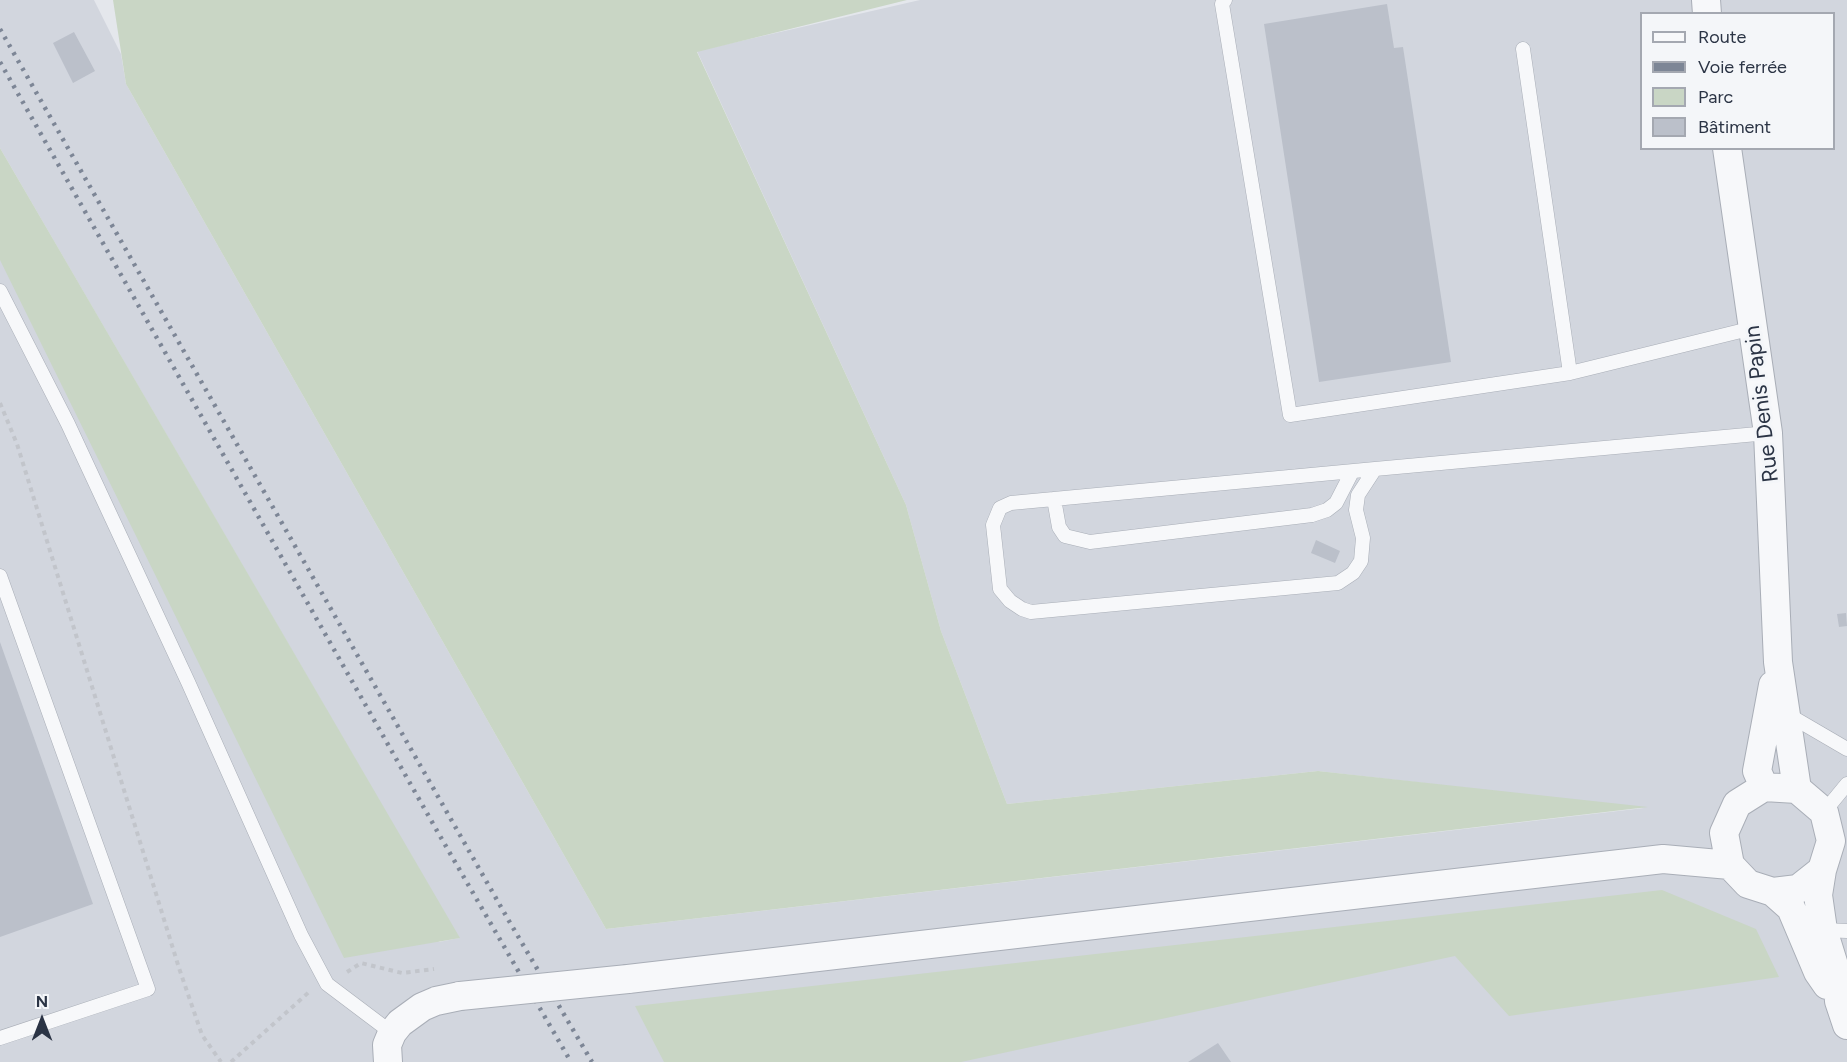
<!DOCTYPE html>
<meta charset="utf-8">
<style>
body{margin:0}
#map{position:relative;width:1847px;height:1062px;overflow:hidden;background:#e4e7ec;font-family:Figtree,sans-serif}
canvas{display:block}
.legend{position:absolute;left:1640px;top:12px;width:195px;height:138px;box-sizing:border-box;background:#f4f6f9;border:2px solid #a4a8b1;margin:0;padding:8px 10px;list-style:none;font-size:18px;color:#2b3445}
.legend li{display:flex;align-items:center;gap:12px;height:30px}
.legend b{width:30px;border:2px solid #a4a8b1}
.north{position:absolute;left:12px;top:990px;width:60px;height:60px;-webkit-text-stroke:4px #f4f6f9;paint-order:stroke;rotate:0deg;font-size:16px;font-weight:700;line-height:24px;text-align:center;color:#2b3445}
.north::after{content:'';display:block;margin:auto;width:21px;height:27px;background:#2b3445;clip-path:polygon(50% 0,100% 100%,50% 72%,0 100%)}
</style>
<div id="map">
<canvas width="1847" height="1062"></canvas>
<ul class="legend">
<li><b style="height:8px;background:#f7f8fa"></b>Route</li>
<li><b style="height:8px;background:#7d8696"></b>Voie ferrée</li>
<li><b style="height:16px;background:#c9d6c5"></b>Parc</li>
<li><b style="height:16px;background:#bbc0ca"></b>Bâtiment</li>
</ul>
<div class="north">N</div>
</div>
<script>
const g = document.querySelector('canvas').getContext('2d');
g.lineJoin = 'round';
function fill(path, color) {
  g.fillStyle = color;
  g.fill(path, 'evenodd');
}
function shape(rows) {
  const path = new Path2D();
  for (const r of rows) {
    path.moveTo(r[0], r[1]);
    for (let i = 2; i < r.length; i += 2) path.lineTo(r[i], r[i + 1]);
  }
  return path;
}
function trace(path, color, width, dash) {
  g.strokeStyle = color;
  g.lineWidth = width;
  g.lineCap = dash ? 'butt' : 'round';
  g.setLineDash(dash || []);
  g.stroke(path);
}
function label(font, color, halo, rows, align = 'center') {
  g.font = font + ' Figtree,sans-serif';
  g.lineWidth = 6;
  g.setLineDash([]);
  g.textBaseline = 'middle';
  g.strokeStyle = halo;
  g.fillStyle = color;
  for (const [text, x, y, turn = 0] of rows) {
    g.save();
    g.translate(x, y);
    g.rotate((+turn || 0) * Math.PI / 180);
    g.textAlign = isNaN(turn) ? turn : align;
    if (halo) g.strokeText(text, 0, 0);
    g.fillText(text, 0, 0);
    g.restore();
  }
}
const built = shape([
 [0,0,94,0,121,54,126,84,606,929,1644,808,1318,771,1007,804,941,631,906,505,697,51,920,0,1847,0,1847,1062,0,1062,0,177,439,942,459,938,0,148],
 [1642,14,1834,14,1834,148,1642,148]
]);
const green = shape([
 [113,0,907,0,697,52,906,505,941,631,1007,804,1318,771,1648,807,606,929,126,84],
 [0,148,460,938,344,958,0,260],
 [1662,890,1756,929,1779,977,1509,1016,1455,956,961,1062,664,1062,635,1006]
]);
const building = shape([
 [1387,4,1394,48,1403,47,1451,362,1319,382,1264,24],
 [74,32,95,71,73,83,53,43],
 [1316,540,1340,551,1335,563,1311,553],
 [1846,613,1847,626,1839,627,1837,614],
 [0,642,93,904,0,937],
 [1218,1043,1231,1062,1188,1062]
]);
const path = shape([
 [0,403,17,444,179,968,202,1035,221,1062],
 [347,972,361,963,402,973,434,969],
 [231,1062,309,992]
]);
const service = shape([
 [1225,0,1222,4,1290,415,1570,373],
 [1523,49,1570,373,1753,328],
 [0,291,68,424,188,682,301,935,327,984,392,1033],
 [1375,469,1358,495,1356,510,1363,538,1361,561,1353,573,1338,583,1031,612,1022,609,1010,601,1000,589,993,525,1000,508,1011,503,1375,469,1768,433],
 [1054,499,1059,527,1065,536,1090,542,1312,515,1327,510,1336,503,1352,472],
 [0,576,148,989,0,1038],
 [1787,714,1847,749],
 [1824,812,1847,784],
 [1823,930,1847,931]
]);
const minor = shape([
 [1706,0,1707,14],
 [1727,148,1768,433,1778,662,1797,789,1824,812,1831,841,1822,870,1798,889,1773,892,1748,884,1730,865,1724,833,1737,804,1764,787,1797,789],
 [1764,787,1757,771,1773,685],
 [1822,870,1818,895,1823,930,1837,975,1839,1001,1847,1025],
 [1773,892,1791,908,1818,972,1827,985],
 [628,979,1663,859,1730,865],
 [388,1062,387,1045,392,1033,400,1023,422,1007,436,1001,460,996]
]);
const rail = shape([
 [0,29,509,921,592,1062],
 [0,62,440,836,571,1062]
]);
const minorBridge = shape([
 [460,996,628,979]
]);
const streetNames = [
 ["Rue Denis Papin",1762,404,-97]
];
fill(built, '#d2d6de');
fill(green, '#c9d6c5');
fill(building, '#bbc0ca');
trace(service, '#a9aeb7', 15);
trace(minor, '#a9aeb7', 30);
trace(path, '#c2c5cb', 4, [4.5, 4.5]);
trace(service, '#f7f8fa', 14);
trace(minor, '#f7f8fa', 28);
trace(rail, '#7d8696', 4.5, [3, 6]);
trace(minorBridge, '#a9aeb7', 30, []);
trace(minorBridge, '#f7f8fa', 28);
label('22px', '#2b3445', '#f4f6f9', streetNames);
</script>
